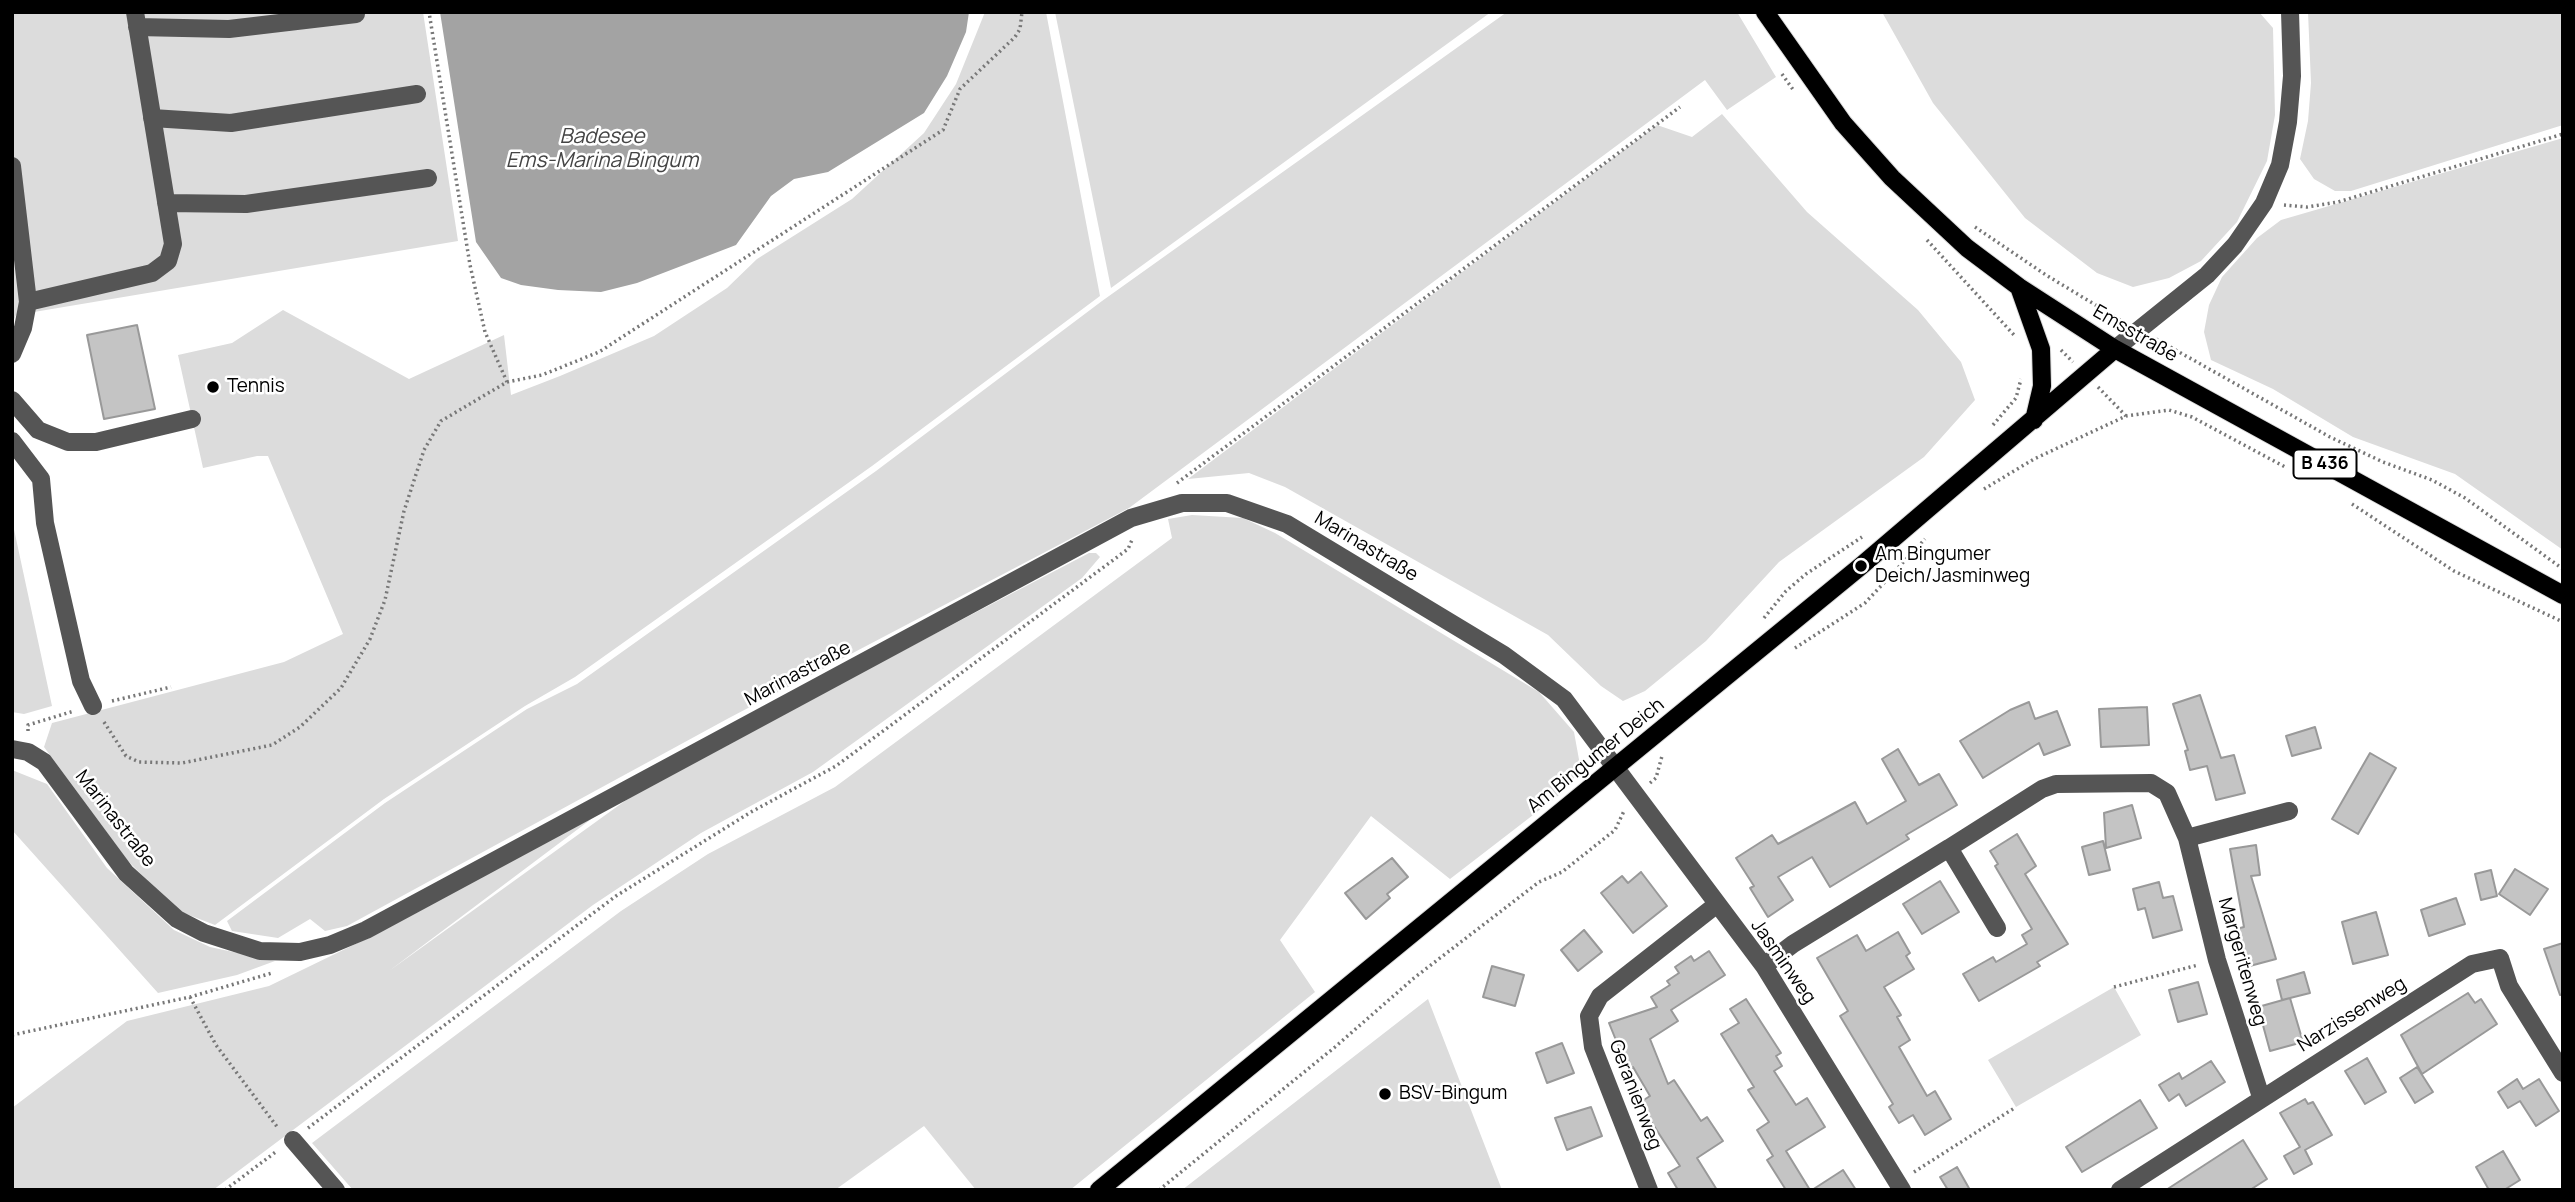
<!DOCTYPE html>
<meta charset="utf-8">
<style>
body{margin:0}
#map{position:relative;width:2575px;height:1202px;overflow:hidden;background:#fff;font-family:Manrope,sans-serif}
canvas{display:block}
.frame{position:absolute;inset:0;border:14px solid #000;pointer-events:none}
</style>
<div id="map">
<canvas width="2575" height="1202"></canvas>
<div class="frame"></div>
</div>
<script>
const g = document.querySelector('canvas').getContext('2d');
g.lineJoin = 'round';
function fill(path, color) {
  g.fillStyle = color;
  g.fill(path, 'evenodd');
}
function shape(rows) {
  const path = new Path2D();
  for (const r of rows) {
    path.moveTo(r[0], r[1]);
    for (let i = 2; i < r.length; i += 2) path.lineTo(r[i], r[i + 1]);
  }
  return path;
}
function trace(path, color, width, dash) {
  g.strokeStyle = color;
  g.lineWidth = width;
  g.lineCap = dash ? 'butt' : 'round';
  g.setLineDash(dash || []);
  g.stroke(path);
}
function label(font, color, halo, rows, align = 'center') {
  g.font = font + ' Manrope,sans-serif';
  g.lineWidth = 5;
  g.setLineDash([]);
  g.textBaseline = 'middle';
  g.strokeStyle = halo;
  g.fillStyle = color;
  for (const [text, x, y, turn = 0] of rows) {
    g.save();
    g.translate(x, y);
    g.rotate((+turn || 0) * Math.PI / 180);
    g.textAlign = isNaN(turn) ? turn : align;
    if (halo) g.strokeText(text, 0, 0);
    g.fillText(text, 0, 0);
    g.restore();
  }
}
const green = shape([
 [12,12,423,12,458,241,16,315,12,324],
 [985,12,1046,12,1100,296,872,466,575,677,525,706,384,799,215,925,176,910,128,861,44,747,52,723,284,662,343,634,268,456,257,456,203,468,178,355,232,343,283,310,409,379,504,335,511,395,560,376,654,336,727,288,757,259,852,199,924,133,956,84],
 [1055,12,1491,12,1111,288],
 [1507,12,1737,12,1776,77,1727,110,1705,80,1129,508,729,718,347,926,325,931,310,919,278,938,232,931,227,921,385,803,527,709,577,684,876,471,1102,301],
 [1882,12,2259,12,2273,28,2275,115,2267,161,2237,222,2201,261,2169,278,2133,287,2097,273,2025,218,1933,103],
 [2308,12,2563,12,2563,125,2351,191,2335,191,2314,179,2300,159,2308,121,2311,83],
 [1722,114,1807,212,1918,310,1961,362,1975,400,1924,457,1779,562,1706,641,1645,691,1623,701,1601,686,1548,635,1285,487,1249,473,1188,479,1657,125,1692,137],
 [2563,138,2563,550,2455,474,2353,437,2273,389,2211,360,2204,332,2209,305,2222,277,2257,238,2281,220],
 [1192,515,1243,518,1275,533,1539,692,1574,732,1580,765,1574,778,1559,795,1450,879,1371,816,1280,940,1315,992,1070,1190,976,1190,924,1126,835,1190,353,1190,312,1143,621,911,708,854,835,787,1172,538,1168,519],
 [12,520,52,706,24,714,12,712],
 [1089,553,1096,553,1100,557,1082,578,813,772,701,833,593,905,213,1190,12,1190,12,1108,127,1021,269,986,374,935,618,799,389,971,629,798,761,725],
 [12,770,47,784,107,868,174,930,210,947,275,961,237,975,158,993,12,830],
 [2114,987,2141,1035,2016,1107,1988,1060],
 [1428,999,1502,1190,1182,1190]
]);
const water = shape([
 [440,12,969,12,966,32,947,76,924,113,828,172,794,179,771,196,736,245,637,283,601,292,558,290,521,285,501,278,476,242]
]);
const building = shape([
 [137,325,155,409,104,419,87,335,137,325],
 [2200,695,2221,758,2234,755,2245,793,2216,800,2207,766,2190,770,2185,751,2188,750,2173,704,2200,695],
 [2029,702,2035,719,2057,711,2070,745,2044,755,2039,743,1983,778,1960,741,2010,710,2029,702],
 [2147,707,2149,745,2101,747,2099,709,2147,707],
 [2315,727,2321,748,2292,756,2286,736,2315,727],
 [1898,749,1919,785,1939,774,1957,805,1906,835,1909,839,1830,887,1812,857,1778,877,1793,900,1768,917,1750,888,1754,886,1736,858,1772,835,1778,844,1855,802,1867,824,1906,801,1882,759,1898,749],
 [2370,753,2396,768,2358,834,2332,819,2370,753],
 [2132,805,2141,838,2106,848,2104,813,2132,805],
 [2017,834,2036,866,2025,874,2068,944,2037,962,2040,966,1979,1001,1963,974,1993,957,1996,962,2027,944,2022,935,2032,929,1995,866,1998,864,1990,851,2017,834],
 [2103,841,2110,870,2089,875,2082,847,2103,841],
 [2256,845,2260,875,2251,876,2276,959,2246,967,2236,929,2244,927,2230,849,2256,845],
 [1392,858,1408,877,1387,894,1390,898,1366,919,1345,893,1392,858],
 [2515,869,2548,889,2530,915,2499,894,2515,869],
 [2491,870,2497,896,2481,900,2475,874,2491,870],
 [1641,872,1667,906,1633,933,1601,893,1622,876,1628,883,1641,872],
 [1940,881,1959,912,1922,934,1903,904,1940,881],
 [2159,882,2163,898,2173,896,2182,930,2153,938,2145,908,2138,910,2133,889,2159,882],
 [2456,898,2465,924,2429,936,2421,910,2456,898],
 [2376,912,2388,955,2353,964,2342,922,2376,912],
 [1584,930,1602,952,1578,971,1561,950,1584,930],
 [1898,932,1910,953,1906,956,1914,969,1884,987,1901,1015,1897,1017,1910,1040,1899,1047,1927,1096,1935,1091,1951,1119,1925,1135,1913,1115,1899,1123,1889,1107,1893,1104,1840,1016,1848,1011,1817,958,1857,935,1866,951,1898,932],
 [2563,943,2563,994,2560,995,2544,949,2563,943],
 [1709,951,1725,975,1671,1010,1678,1021,1650,1039,1668,1084,1674,1080,1701,1121,1707,1117,1723,1141,1697,1158,1717,1190,1678,1190,1668,1173,1680,1166,1639,1103,1650,1096,1633,1067,1628,1070,1609,1023,1657,1007,1651,997,1670,985,1667,981,1679,973,1675,967,1691,956,1694,961,1709,951],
 [1492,966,1524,975,1515,1006,1483,997,1492,966],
 [2304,972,2310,993,2282,1000,2277,980,2304,972],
 [2198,982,2207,1014,2178,1022,2169,990,2198,982],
 [2468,993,2475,1003,2481,999,2497,1024,2422,1074,2401,1035,2468,993],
 [2290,998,2303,1042,2270,1051,2258,1007,2290,998],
 [1746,999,1781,1053,1776,1056,1782,1066,1774,1071,1796,1105,1807,1098,1825,1127,1786,1151,1810,1190,1786,1190,1767,1160,1773,1156,1757,1130,1769,1122,1748,1090,1754,1087,1721,1034,1739,1023,1730,1009,1746,999],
 [1562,1043,1574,1073,1547,1083,1536,1053,1562,1043],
 [2367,1058,2386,1092,2365,1104,2345,1071,2367,1058],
 [2211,1061,2225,1082,2186,1106,2179,1094,2169,1101,2159,1085,2179,1073,2182,1079,2211,1061],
 [2417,1067,2433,1092,2415,1103,2400,1078,2417,1067],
 [2517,1079,2523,1089,2539,1079,2559,1111,2536,1126,2520,1101,2508,1108,2498,1092,2517,1079],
 [2305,1099,2308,1104,2313,1102,2332,1135,2305,1150,2312,1164,2294,1174,2284,1156,2300,1147,2280,1113,2305,1099],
 [2140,1100,2157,1128,2082,1172,2066,1147,2140,1100],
 [1591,1107,1602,1136,1567,1150,1555,1118,1591,1107],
 [2243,1140,2267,1179,2250,1190,2166,1190,2243,1140],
 [2503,1151,2520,1180,2504,1190,2489,1190,2476,1167,2503,1151],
 [1957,1167,1970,1190,1948,1190,1940,1177,1957,1167],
 [1843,1170,1856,1190,1812,1190,1843,1170]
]);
const path = shape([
 [1782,74,1794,91],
 [2284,205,2307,207,2338,202,2563,134],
 [1975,227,2046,275,2122,321],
 [1927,240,2014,335],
 [2156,339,2330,437,2383,462,2432,480,2465,498,2563,569],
 [2061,350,2073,362],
 [507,382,542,375,599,352,943,130,960,89,1015,37,1020,29,1022,12],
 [2098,387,2126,416],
 [1993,425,2016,398,2021,379],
 [1177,483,1680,107],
 [1984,489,2034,459,2126,416,2169,410,2192,417,2287,468],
 [2352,504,2454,571,2563,622],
 [1764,618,1786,591,1806,574,1862,537],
 [1795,648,1865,603,1925,539],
 [112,701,171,687],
 [104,722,126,756,139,762,182,763,272,745,300,727,341,688,370,639,385,600,404,511,424,450,441,421,507,382,485,332,470,265,429,12],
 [28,731,28,725,74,711],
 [1650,783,1656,778,1662,756],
 [2114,987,2198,965],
 [190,997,216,1045,278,1128],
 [12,1035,190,997,272,973],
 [308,1128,616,896,751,812,836,766,1128,549,1132,540],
 [1914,1172,2016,1107],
 [225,1190,277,1151],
 [1159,1190,1335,1047,1414,978,1539,882,1562,872,1615,830,1624,811]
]);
const minor = shape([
 [137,27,229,29,356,14],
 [152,118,231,123,417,94],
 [12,166,28,302],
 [166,203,246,204,428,178],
 [2115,349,2207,275,2235,245,2264,203,2280,165,2288,122,2292,76,2290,12],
 [12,354,23,328,28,302,152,273,168,261,173,244,135,12],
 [12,400,38,430,68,442,96,442,192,419],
 [12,441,41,479,45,523,81,681,93,706],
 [12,749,28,752,44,762,126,873,177,919,204,933,260,951,300,952,330,945,366,930,1131,518,1182,503,1227,503,1287,524,1504,655,1564,699,1764,966,1902,1190],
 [2187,838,2217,960,2261,1097],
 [1949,848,2042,789,2056,784,2151,783,2167,793,2187,838,2289,811],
 [1764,966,1793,944,1949,848,1997,928],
 [293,1140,336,1190],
 [1649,1190,1593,1047,1589,1016,1600,996,1716,905],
 [2120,1190,2472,964,2500,958,2509,986,2563,1073]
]);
const major = shape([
 [1765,12,1843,123,1892,178,1967,248,2019,287,2115,349,2563,595],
 [2019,287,2041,349,2042,386,2034,420],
 [1099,1190,1861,566,2115,349]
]);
const markers = [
 [213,387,7,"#000"],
 [1861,566,7,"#000"],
 [1385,1094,7,"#000"]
];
const shields = [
 [2325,464,63]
];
const shieldNames = [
 ["B 436",2325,464]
];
const streetNames = [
 ["Emsstraße",2135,334,30],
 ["Marinastraße",1366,547,31],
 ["Marinastraße",798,674,-28],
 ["Am Bingumer Deich",1596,756,-39],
 ["Marinastraße",115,819,52],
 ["Jasminweg",1783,962,55],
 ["Margeritenweg",2242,962,74],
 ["Narzissenweg",2352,1015,-32],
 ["Geranienweg",1635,1095,69]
];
const poiNames = [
 ["Tennis",227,387],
 ["Am Bingumer",1875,555],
 ["Deich/Jasminweg",1875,577],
 ["BSV-Bingum",1399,1094]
];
const waterNames = [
 ["Badesee",602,137],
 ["Ems-Marina Bingum",602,161]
];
fill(green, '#dcdcdc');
fill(water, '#a3a3a3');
fill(building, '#c4c4c4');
trace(building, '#999', 2);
trace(major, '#dbdbdb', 20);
trace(path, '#777', 3.5, [2, 3.5]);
trace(minor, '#555', 18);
trace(major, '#000', 18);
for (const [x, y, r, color] of markers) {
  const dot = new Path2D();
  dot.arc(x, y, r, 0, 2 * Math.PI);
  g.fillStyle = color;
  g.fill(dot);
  trace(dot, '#fff', 2.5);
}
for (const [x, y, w] of shields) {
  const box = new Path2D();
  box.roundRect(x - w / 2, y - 14.5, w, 29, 5);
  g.fillStyle = '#fff';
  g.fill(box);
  trace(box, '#000', 2);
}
label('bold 18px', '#000', null, shieldNames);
label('19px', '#000', '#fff', streetNames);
label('19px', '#000', '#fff', poiNames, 'left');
label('italic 21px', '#444', '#fff', waterNames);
</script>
